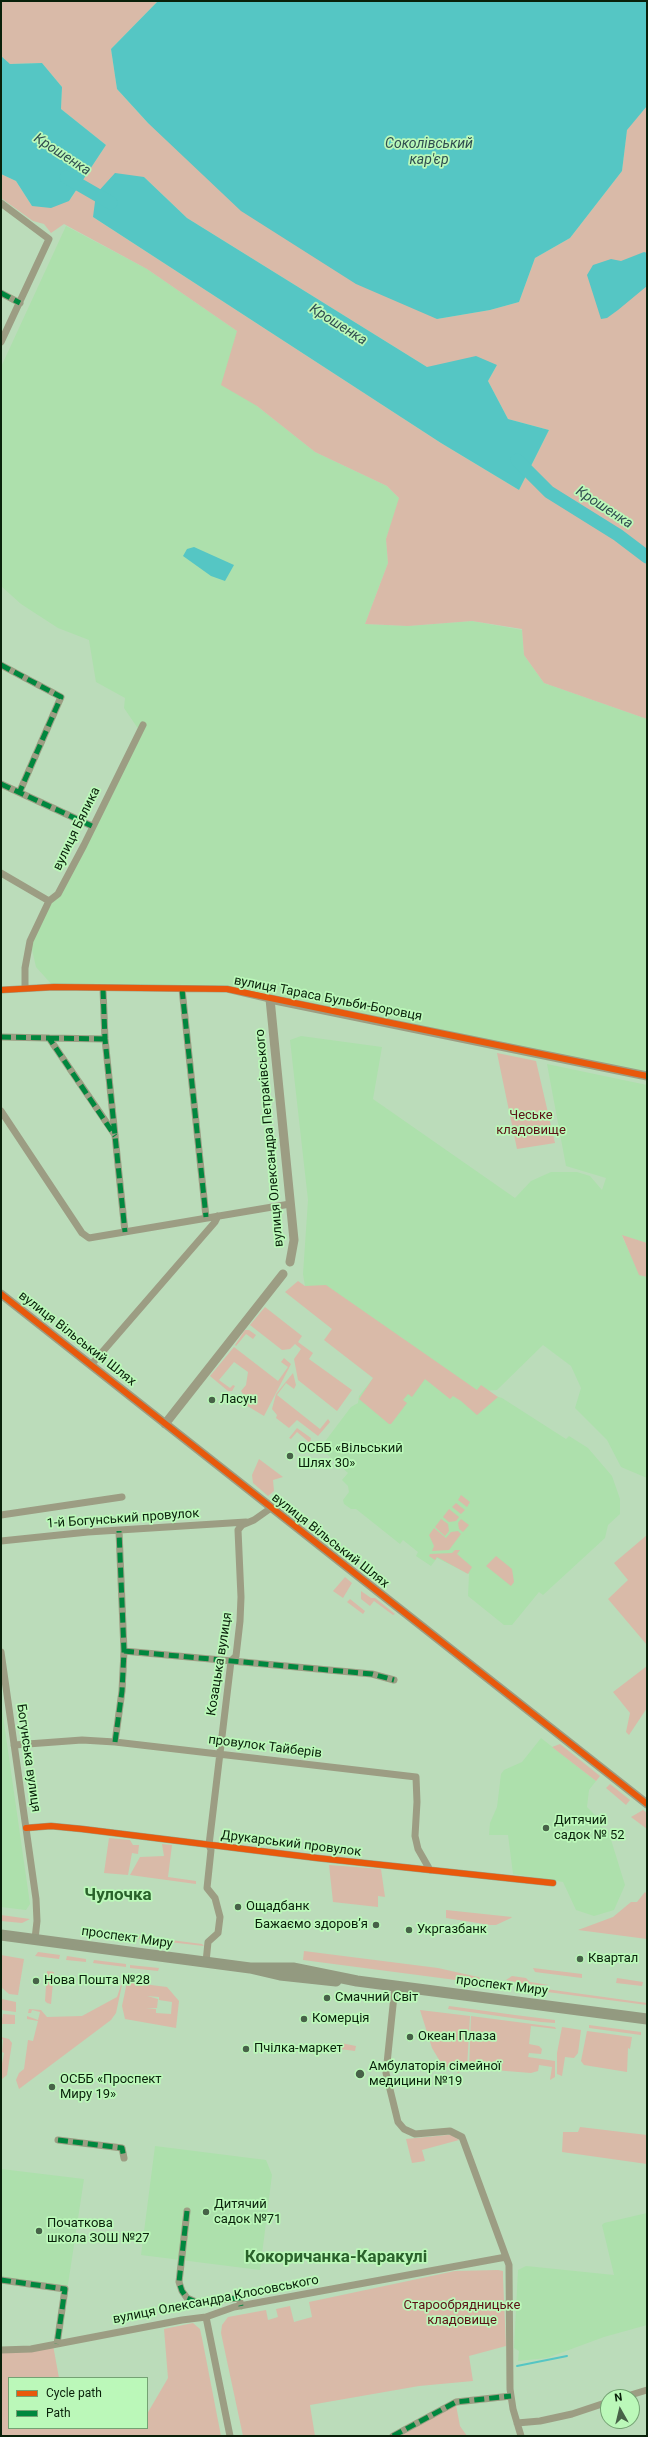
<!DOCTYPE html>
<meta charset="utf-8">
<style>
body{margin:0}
#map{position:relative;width:648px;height:2437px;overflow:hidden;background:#bbdcba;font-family:Roboto,sans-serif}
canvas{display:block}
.frame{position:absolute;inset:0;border:2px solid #09210a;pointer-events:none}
.legend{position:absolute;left:8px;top:2377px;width:140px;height:52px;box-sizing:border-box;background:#bbf8b9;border:1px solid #74a273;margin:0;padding:5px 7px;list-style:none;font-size:12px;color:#09210a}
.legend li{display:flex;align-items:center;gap:8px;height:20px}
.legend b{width:20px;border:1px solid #74a273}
.north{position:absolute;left:600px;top:2389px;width:40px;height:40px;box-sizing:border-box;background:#bbf8b9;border:1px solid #74a273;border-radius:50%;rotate:352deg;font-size:11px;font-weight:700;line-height:16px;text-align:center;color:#09210a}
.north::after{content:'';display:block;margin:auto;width:14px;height:18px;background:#476248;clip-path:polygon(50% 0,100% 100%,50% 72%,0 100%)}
</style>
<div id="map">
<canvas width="648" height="2437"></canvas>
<div class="frame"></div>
<ul class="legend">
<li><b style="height:5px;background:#e8590c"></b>Cycle path</li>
<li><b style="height:5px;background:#00873e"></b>Path</li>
</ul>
<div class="north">N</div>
</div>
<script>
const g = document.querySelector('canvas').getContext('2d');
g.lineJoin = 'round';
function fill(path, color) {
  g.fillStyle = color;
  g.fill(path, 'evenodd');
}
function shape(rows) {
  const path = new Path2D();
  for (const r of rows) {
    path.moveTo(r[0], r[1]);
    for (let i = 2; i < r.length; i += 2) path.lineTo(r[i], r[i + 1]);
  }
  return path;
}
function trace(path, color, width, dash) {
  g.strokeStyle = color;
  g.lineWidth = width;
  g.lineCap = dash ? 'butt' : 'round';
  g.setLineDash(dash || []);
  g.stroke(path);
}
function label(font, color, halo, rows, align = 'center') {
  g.font = font + ' Roboto,sans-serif';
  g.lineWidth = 3.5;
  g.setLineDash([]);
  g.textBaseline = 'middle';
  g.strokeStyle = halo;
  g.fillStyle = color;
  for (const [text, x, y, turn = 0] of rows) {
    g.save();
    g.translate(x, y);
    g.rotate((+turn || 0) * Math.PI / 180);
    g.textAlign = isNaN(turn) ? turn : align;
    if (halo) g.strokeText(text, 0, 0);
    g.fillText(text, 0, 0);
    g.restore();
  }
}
const built = shape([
 [66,226,147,269,237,331,257,406,315,452,387,486,400,499,386,539,388,563,365,624,408,626,472,621,522,630,524,655,544,683,647,719,647,1076,227,989,54,987,36,967,30,941,49,901,58,894,139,730,124,708,125,698,96,682,89,640,58,628,21,604,1,586,1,367],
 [301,1036,382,1047,373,1099,515,1198,531,1181,551,1172,577,1172,590,1176,602,1190,606,1178,566,1166,547,1064,647,1085,647,1243,622,1236,640,1275,647,1277,647,1478,621,1467,607,1440,575,1408,581,1388,571,1366,543,1345,497,1390,479,1391,502,1398,566,1439,569,1436,588,1448,612,1476,620,1499,620,1514,608,1525,605,1538,543,1595,539,1592,512,1625,504,1625,468,1596,469,1574,437,1558,431,1566,416,1556,418,1552,403,1540,400,1544,356,1509,351,1509,344,1504,343,1500,349,1492,348,1486,342,1480,348,1473,320,1448,351,1407,358,1403,359,1396,404,1339,305,1286,303,1274,308,1200,290,1040],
 [1,1702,30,1904,26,1910,1,1907],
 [541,1738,596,1781,589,1790,587,1807,597,1817,599,1826,608,1830,625,1885,614,1910,594,1916,576,1910,563,1882,513,1874,508,1835,489,1835,490,1823,497,1807,501,1774,504,1770,522,1762],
 [155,2146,266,2160,272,2175,260,2270,141,2255],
 [1,2169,84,2179,67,2291,1,2283],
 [647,2213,647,2325,604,2337,547,2358,518,2361,519,2351,514,2348,518,2270,526,2266,614,2275,602,2225,604,2223]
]);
const green = shape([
 [1,1,158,1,111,49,117,89,148,123,437,319,490,310,519,302,535,258,570,238,622,171,627,129,647,106,647,719,544,683,524,655,522,629,472,621,408,626,365,624,388,563,386,539,399,498,387,486,315,452,257,406,221,385,237,331,147,269,64,224,51,233,44,224,33,221,1,198,1,174,16,181,32,206,69,201,106,145,61,109,62,87,42,63,10,64,1,56],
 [144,177,187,218,427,367,497,365,488,381,508,419,549,430,519,490,441,443,93,217],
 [497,1053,536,1061,555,1143,517,1149],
 [622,1235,647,1243,647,1277,639,1275],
 [298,1281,305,1286,326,1285,477,1390,481,1385,498,1397,477,1415,461,1401,453,1396,450,1399,425,1379,412,1397,408,1394,403,1400,407,1403,391,1424,389,1424,359,1399,373,1378,324,1340,332,1329,285,1292],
 [265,1307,302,1336,298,1342,313,1353,309,1359,352,1390,337,1411,298,1380,294,1359,301,1349,295,1344,290,1349,282,1350,250,1325],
 [245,1330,249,1330,256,1335,253,1339,246,1334,236,1346,235,1345],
 [234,1347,278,1381,288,1367,281,1362,284,1358,291,1364,264,1416,244,1404,245,1397,241,1391,246,1385,248,1372,234,1362,219,1380,230,1388,233,1385,235,1386,232,1391,228,1391,210,1376],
 [293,1373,296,1385,294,1389,286,1383,277,1395,320,1429,328,1419,330,1422,318,1436,297,1420,289,1428,276,1418,277,1415,272,1409,276,1394],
 [297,1428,311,1438,310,1443,297,1432,291,1439,289,1438],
 [259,1459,283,1477,273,1480,274,1491,268,1496,253,1483,252,1475],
 [461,1495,470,1502,467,1507,458,1500],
 [456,1503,465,1510,461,1514,452,1507],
 [449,1509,459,1517,456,1521,449,1522,443,1517],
 [441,1519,448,1524,449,1531,445,1536,435,1527],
 [461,1519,469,1525,463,1532,459,1529,458,1523],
 [434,1528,446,1538,451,1532,458,1531,461,1534,449,1550,432,1551,434,1546,429,1535],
 [647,1535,647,1645,608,1599,628,1580,614,1563],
 [455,1550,460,1550,457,1554,472,1567,468,1574,437,1557,435,1560,429,1556,430,1554,452,1553],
 [496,1556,512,1569,514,1582,511,1586,486,1566],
 [345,1577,352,1583,343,1598,333,1591],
 [361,1591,371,1598,375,1598,395,1614,393,1615,374,1601,370,1606,361,1599],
 [350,1599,365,1611,363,1614,347,1602],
 [647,1666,647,1708,629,1735,626,1732,630,1713,613,1692],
 [560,1744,600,1776,596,1781,552,1747],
 [610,1784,630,1800,626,1805,606,1788],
 [643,1810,647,1813,647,1829,631,1817],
 [109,1838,130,1840,133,1845,139,1845,138,1854,132,1853,128,1875,104,1873],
 [162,1844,172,1845,168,1877,196,1881,196,1884,130,1875,140,1857,164,1856],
 [329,1865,381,1869,385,1897,378,1896,378,1907,333,1902],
 [645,1892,647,1894,647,1939,578,1930,613,1917,631,1902,637,1902],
 [446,1910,512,1917,511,1918,496,1925,490,1925,446,1918],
 [1,1915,30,1919,22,1923,1,1921],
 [123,1934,202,1944,204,1946,125,1937,122,1936],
 [304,1951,438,1968,478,1977,494,1985,303,1960],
 [38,1952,60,1955,59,1959,35,1956],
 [1,1955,24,1959,18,1995,9,1994,1,1987],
 [67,1956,86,1959,86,1962,66,1960],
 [94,1960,126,1964,126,1967,93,1963],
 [130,1965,159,1968,158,1971,130,1968],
 [533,1968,582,1974,582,1978,535,1972],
 [47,1971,54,1972,51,2004,47,2003,45,2001],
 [512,1976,526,1978,530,1982,549,1985,531,1985,506,1980],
 [617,1978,643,1982,642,1986,616,1983],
 [127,1982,167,1987,179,2001,176,2028,125,2019,122,2006],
 [147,1996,159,1997,159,2000,172,2002,171,2014,156,2013,156,2009,146,2008,157,2008,158,1999],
 [121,1985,122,1985,116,2013,111,2020,19,2089,16,2080,19,2073,24,2069,28,2040,33,2041,38,2021,27,2019,27,2016,38,2020,40,2012,32,2010,31,2013,28,2013,29,2009,41,2010,47,2017,82,2016,117,1997],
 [517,1985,647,2003,647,2005,532,1990],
 [2,1999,16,2002,16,2012,1,2010],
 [449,2006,515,2015,555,2020,555,2023,541,2022,448,2009],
 [420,2010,470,2016,467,2068,458,2073,454,2069,444,2066,441,2063,432,2048],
 [3,2014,15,2015,15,2024,1,2024],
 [471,2016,555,2027,556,2029,531,2026,529,2044,539,2046,542,2049,541,2054,529,2053,528,2057,555,2061,555,2077,550,2080,552,2067,539,2065,538,2071,531,2073,469,2068],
 [589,2025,641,2032,641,2035,589,2028],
 [562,2027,581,2030,578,2053,574,2058,565,2057,562,2076,557,2074,557,2053],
 [587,2031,632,2037,630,2049,628,2048,627,2072,584,2065,581,2061],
 [1,2037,9,2039,12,2043,7,2075,2,2079,1,2069,4,2053,2,2052,3,2040],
 [341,2043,356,2046,355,2051,340,2049],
 [580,2127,647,2135,647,2164,562,2152,563,2132,578,2132],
 [447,2135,452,2135,459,2140,422,2150,425,2161,412,2163,406,2139],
 [498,2270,503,2271,503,2278,506,2346,469,2356,473,2381,419,2386,310,2405,315,2436,243,2436,221,2333,222,2325,228,2317,266,2310,268,2320,278,2317,276,2309,290,2306,294,2322,312,2317,309,2302,455,2271],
 [193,2323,200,2329,203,2343,221,2436,1,2436,1,2350,53,2345,59,2378,9,2378,9,2428,147,2428,147,2414,168,2378,164,2329],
 [456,2405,460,2426,467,2436,400,2436]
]);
const water = shape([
 [158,1,647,1,647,106,627,130,622,171,570,238,535,258,519,302,490,310,437,319,356,284,241,211,148,123,117,89,111,49],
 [1,56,10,64,42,63,62,87,61,109,106,145,69,201,51,208,32,206,16,181,1,174],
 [115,173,144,177,187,218,427,367,476,356,497,365,488,381,508,419,549,430,519,490,441,443,93,217,96,194],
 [644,252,647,253,647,286,618,310,607,318,601,319,587,275,593,265,611,259,621,261],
 [194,547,234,565,225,581,211,576,183,556,187,549]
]);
const stream = shape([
 [517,2366,567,2356]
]);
const river = shape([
 [66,177,111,203],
 [517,460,549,492,618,535,647,557]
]);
const minor = shape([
 [1,203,49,239,1,342],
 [1,293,20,303],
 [1,665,61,697,20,791],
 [1,784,92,826],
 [1,873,49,901],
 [25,988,25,968,30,941,49,901,58,894,84,845,143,725],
 [103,989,105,1039,125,1232],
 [182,989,206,1217],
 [1,990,54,987,227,989,270,999],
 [1,1037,49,1038,115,1135],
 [49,1038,105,1039],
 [1,1111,82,1233,89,1238,290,1204],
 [91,1365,215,1222,218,1216],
 [1,1515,122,1497],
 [1,1541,88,1532,246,1522],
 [124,1651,372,1674,394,1680],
 [1,1652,36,1899,37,1921,35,1939],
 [115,1742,122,1691,124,1651,119,1531],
 [14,1745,82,1740,115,1742,416,1777,417,1802,415,1836,418,1849,430,1870],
 [26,1828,51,1826,82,1829,317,1858,553,1883],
 [206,1962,208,1942,218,1933,220,1917,215,1898,207,1888,211,1850,209,1845,231,1661,236,1656,240,1621,241,1597,238,1530,242,1525,254,1520,271,1508],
 [395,1986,386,2073,398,2122,404,2129,415,2134,450,2131,462,2137,509,2265,510,2389,513,2409,521,2436],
 [58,2140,122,2148,124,2158],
 [187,2211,179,2282,182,2291,187,2298,196,2302,239,2298,241,2306],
 [1,2280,65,2289,57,2344],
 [206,2317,230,2436],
 [1,2350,31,2349,182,2320,206,2317,234,2307,506,2257],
 [624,2397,647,2390],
 [517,2423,540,2421,572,2414,608,2402],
 [393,2436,456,2402,511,2396]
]);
const tertiary = shape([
 [290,1262,294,1240,270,999,647,1076],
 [1,1294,647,1804],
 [165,1424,283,1274]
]);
const primary = shape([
 [1,1935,250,1968,280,1975,336,1981],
 [250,1968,293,1968,357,1981,647,2019]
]);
const quiet = shape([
 [1,293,20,303],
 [1,665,61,697,20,791],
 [1,784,92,826],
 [103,989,105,1039,125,1232],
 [182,989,206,1217],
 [1,1037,49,1038,115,1136],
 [49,1038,105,1039],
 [124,1651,372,1674,394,1680],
 [115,1742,122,1691,124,1651,119,1531],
 [58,2140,122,2148,124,2158],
 [187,2211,179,2282,182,2291,187,2298,196,2302,239,2298,241,2306],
 [1,2280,65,2289,57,2344],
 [393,2436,456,2402,511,2396]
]);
const cycleway = shape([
 [1,990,54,987,227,989,647,1076],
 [1,1294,647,1804],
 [26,1828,51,1826,82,1829,317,1858,553,1883]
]);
const markers = [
 [212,1400,4,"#476248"],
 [290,1456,4,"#476248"],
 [546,1828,4,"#476248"],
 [238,1907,4,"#476248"],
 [376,1925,4,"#476248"],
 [409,1930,4,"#476248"],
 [580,1959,4,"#476248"],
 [36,1981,4,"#476248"],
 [327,1998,4,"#476248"],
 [304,2019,4,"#476248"],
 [410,2037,4,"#476248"],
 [246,2049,4,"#476248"],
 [360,2074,5,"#476248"],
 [52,2087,4,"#476248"],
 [206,2212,4,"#476248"],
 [39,2231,4,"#476248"]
];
const streetNames = [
 ["вулиця Бялика",77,829,-64],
 ["вулиця Тараса Бульби-Боровця",328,999,11],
 ["вулиця Олександра Петраківського",270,1138,-95],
 ["вулиця Вільський Шлях",77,1339,38],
 ["1-й Богунський провулок",123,1519,-4],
 ["вулиця Вільський Шлях",330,1541,38],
 ["Козацька вулиця",220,1664,-81],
 ["провулок Тайберів",265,1747,7],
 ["Богунська вулиця",28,1758,82],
 ["Друкарський провулок",291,1844,7],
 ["проспект Миру",127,1938,8],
 ["проспект Миру",502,1986,7],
 ["вулиця Олександра Клосовського",216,2300,-11]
];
const parkNames = [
 ["Чеське",531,1116],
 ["кладовище",531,1131],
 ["Старообрядницьке",462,2306],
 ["кладовище",462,2321]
];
const poiNames = [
 ["Ласун",220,1400],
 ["ОСББ «Вільський",298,1449],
 ["Шлях 30»",298,1464],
 ["Дитячий",554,1821],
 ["садок № 52",554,1836],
 ["Ощадбанк",246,1907],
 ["Бажаємо здоровʼя",368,1925,"right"],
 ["Укргазбанк",417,1930],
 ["Квартал",588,1959],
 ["Нова Пошта №28",44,1981],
 ["Смачний Світ",335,1998],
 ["Комерція",312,2019],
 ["Океан Плаза",418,2037],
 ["Пчілка-маркет",254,2049],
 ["Амбулаторія сімейної",369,2067],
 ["медицини №19",369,2082],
 ["ОСББ «Проспект",60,2080],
 ["Миру 19»",60,2095],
 ["Дитячий",214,2205],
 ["садок №71",214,2220],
 ["Початкова",47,2224],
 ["школа ЗОШ №27",47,2239]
];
const waterNames = [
 ["Соколівський",429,144],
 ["кар'єр",429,160],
 ["Крошенка",62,155,33],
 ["Крошенка",338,325,32],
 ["Крошенка",604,508,33]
];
const districtNames = [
 ["Чулочка",118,1896],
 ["Кокоричанка-Каракулі",336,2258]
];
fill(built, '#ade0ac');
fill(green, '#d9baa8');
fill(water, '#55c6c4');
trace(stream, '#55c6c4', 2);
trace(river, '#55c6c4', 13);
trace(minor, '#9c9d83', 7);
trace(tertiary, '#9c9d83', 9);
trace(primary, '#939a80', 11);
trace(quiet, '#00873e', 5, [10, 5]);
trace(cycleway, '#e8590c', 6);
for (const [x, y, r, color] of markers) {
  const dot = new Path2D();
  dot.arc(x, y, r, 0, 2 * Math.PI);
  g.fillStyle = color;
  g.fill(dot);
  trace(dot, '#bbf8b9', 1.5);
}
label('13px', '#09210a', '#bbf8b9', streetNames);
label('13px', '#5b1114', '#bbf8b9', parkNames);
label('13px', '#09210a', '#bbf8b9', poiNames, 'left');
label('italic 14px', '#304d50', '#bbf8b9', waterNames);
label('bold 17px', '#2a622b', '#bbf8b9', districtNames);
</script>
